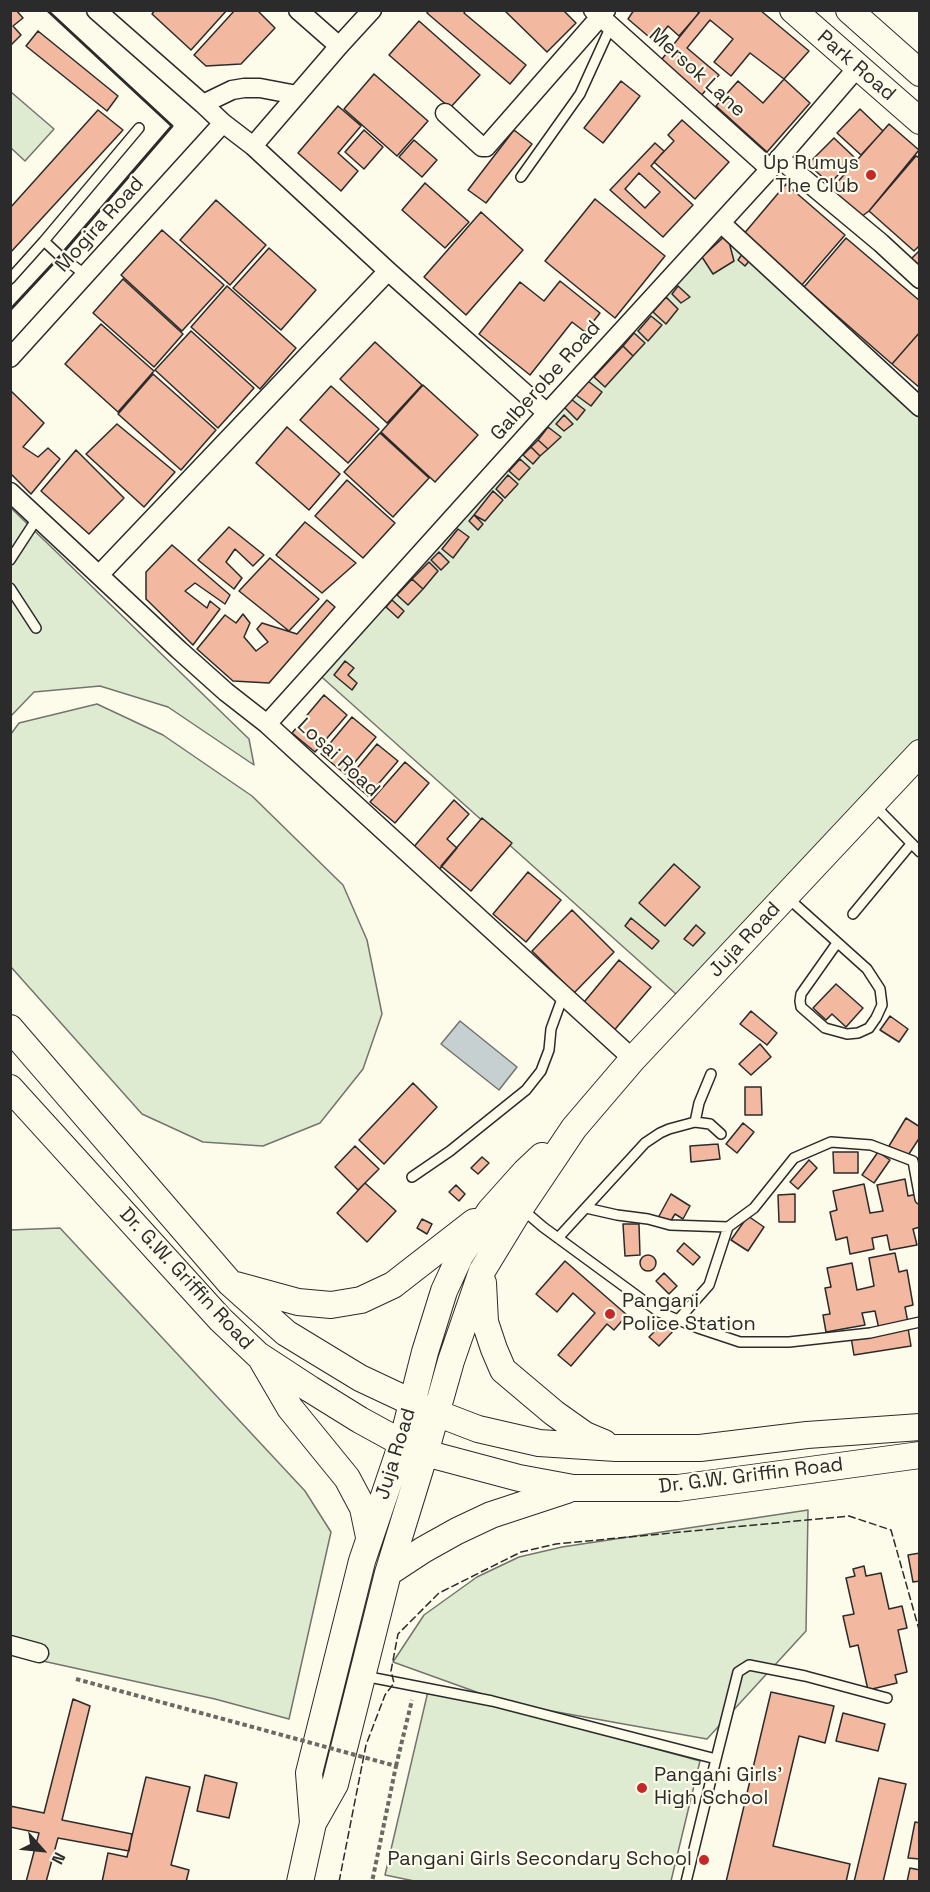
<!DOCTYPE html>
<style>
body{margin:0}
#map{position:relative;width:930px;height:1892px;overflow:hidden;background:#fdfbea;font-family:"Space Grotesk",sans-serif}
canvas{display:block}
.frame{position:absolute;inset:0;border:12px solid #2b2b2b;pointer-events:none}
.north{position:absolute;left:12px;top:1820px;width:60px;height:60px;-webkit-text-stroke:4px #fdfbea;paint-order:stroke;rotate:117deg;font-size:16px;font-weight:700;line-height:24px;text-align:center;color:#2b2b2b}
.north::after{content:'';display:block;margin:auto;width:21px;height:27px;background:#2b2b2b;clip-path:polygon(50% 0,100% 100%,50% 72%,0 100%)}
</style>
<div id="map">
<canvas width="930" height="1892"></canvas>
<div class="frame"></div>
<div class="north">N</div>
</div>
<script>
const g = document.querySelector('canvas').getContext('2d');
g.lineJoin = 'round';
function fill(path, color) {
  g.fillStyle = color;
  g.fill(path, 'evenodd');
}
function shape(rows) {
  const path = new Path2D();
  for (const r of rows) {
    if (r.length === 3) {
      path.moveTo(r[0] + r[2], r[1]);
      path.arc(r[0], r[1], r[2], 0, 2 * Math.PI);
      continue;
    }
    path.moveTo(r[0], r[1]);
    for (let i = 2; i < r.length; i += 2) path.lineTo(r[i], r[i + 1]);
  }
  return path;
}
function trace(path, color, width, dash) {
  g.strokeStyle = color;
  g.lineWidth = width;
  g.lineCap = dash ? 'butt' : 'round';
  g.setLineDash(dash || []);
  g.stroke(path);
}
function label(font, color, halo, rows, align = 'center') {
  g.font = font + ' "Space Grotesk",sans-serif';
  g.lineWidth = 4.5;
  g.setLineDash([]);
  g.textBaseline = 'middle';
  g.strokeStyle = halo;
  g.fillStyle = color;
  for (const [text, x, y, turn = 0] of rows) {
    g.save();
    g.translate(x, y);
    g.rotate((+turn || 0) * Math.PI / 180);
    g.textAlign = isNaN(turn) ? turn : align;
    if (halo) g.strokeText(text, 0, 0);
    g.fillText(text, 0, 0);
    g.restore();
  }
}
const green = shape([
 [11,92,54,129,25,161,11,148,11,92],
 [721,223,919,408,919,753,686,1003,315,671,721,223],
 [10,507,249,739,254,765,168,707,100,686,34,692,11,716,10,507],
 [97,704,163,735,252,796,343,885,367,940,382,1014,363,1069,320,1123,263,1146,203,1142,142,1114,11,967,11,734,19,723,97,704],
 [60,1228,305,1491,331,1532,289,1719,215,1699,11,1654,11,1230,60,1228],
 [808,1510,806,1631,707,1739,507,1703,393,1662,424,1615,477,1577,519,1557,562,1547,808,1510],
 [429,1687,700,1761,671,1881,419,1882,385,1875,429,1687]
]);
const water = shape([
 [460,1021,517,1067,499,1090,441,1044,460,1021]
]);
const building = shape([
 [10,10,16,10,23,18,13,26,21,35,10,46,10,10],
 [155,10,227,10,191,50,152,14,155,10],
 [235,10,257,10,275,28,241,64,206,66,194,55,235,10],
 [429,10,466,10,464,13,526,65,510,84,427,13,429,10],
 [504,10,563,10,576,23,547,52,504,10],
 [634,10,696,10,699,13,679,36,668,26,655,42,628,19,634,10],
 [701,10,760,10,809,51,784,79,750,53,731,76,714,62,733,39,710,20,687,48,719,75,699,98,658,64,701,10],
 [419,21,480,75,450,108,389,55,419,21],
 [38,31,118,96,107,111,26,46,38,31],
 [374,74,428,121,397,156,344,109,374,74],
 [784,79,810,103,767,152,716,106,738,81,763,103,784,79],
 [621,81,640,96,603,143,584,128,621,81],
 [338,106,361,126,338,153,358,171,341,191,298,153,338,106],
 [860,109,883,131,861,155,837,133,860,109],
 [98,110,123,130,10,253,10,208,98,110],
 [682,120,729,162,695,199,654,162,674,141,668,135,682,120],
 [889,124,919,150,869,211,857,220,827,194,889,124],
 [364,130,383,147,364,169,345,152,364,130],
 [514,130,532,144,486,203,468,190,514,130],
 [834,138,854,157,830,184,808,164,834,138],
 [414,140,437,160,422,177,399,157,414,140],
 [655,143,664,151,651,166,693,205,663,237,610,190,655,143],
 [639,173,660,192,645,208,625,189,639,173],
 [916,156,920,158,920,245,914,251,869,211,916,156],
 [425,183,469,222,445,248,402,210,425,183],
 [786,184,845,235,801,286,742,236,786,184],
 [595,199,665,256,615,318,545,261,595,199],
 [216,200,266,245,230,285,180,240,216,200],
 [481,212,523,250,466,315,424,277,481,212],
 [162,230,224,285,182,331,121,275,162,230],
 [727,234,734,261,713,274,702,257,727,234],
 [846,238,920,301,920,332,892,364,804,287,846,238],
 [269,248,316,290,281,330,233,288,269,248],
 [920,250,920,272,908,262,920,250],
 [743,253,751,259,745,266,738,260,743,253],
 [123,279,183,334,154,367,93,313,123,279],
 [560,281,600,313,585,332,572,322,530,375,479,334,520,282,544,301,560,281],
 [227,286,296,348,260,389,191,327,227,286],
 [678,286,690,297,681,303,672,294,678,286],
 [666,297,678,309,666,324,653,312,666,297],
 [651,316,662,325,648,341,638,331,651,316],
 [101,324,154,371,118,412,65,364,101,324],
 [191,331,254,388,218,428,155,370,191,331],
 [920,332,920,388,892,364,920,332],
 [634,333,645,343,633,356,623,346,634,333],
 [375,342,422,385,387,423,340,379,375,342],
 [623,346,633,356,605,387,594,377,623,346],
 [153,374,216,430,181,470,118,414,153,374],
 [588,381,602,392,591,406,576,395,588,381],
 [423,385,478,435,435,482,381,432,423,385],
 [331,386,379,429,348,463,300,420,331,386],
 [10,390,44,423,23,447,38,457,48,448,60,459,31,494,10,473,10,390],
 [571,399,585,410,577,420,564,407,571,399],
 [564,415,573,424,564,431,556,424,564,415],
 [117,424,175,472,144,507,86,454,117,424],
 [287,427,340,474,309,510,256,463,287,427],
 [548,427,561,437,548,449,538,440,548,427],
 [380,433,429,478,393,517,344,472,380,433],
 [538,440,548,449,540,456,531,447,538,440],
 [531,447,540,456,533,464,523,455,531,447],
 [76,450,124,498,89,534,41,491,76,450],
 [520,459,530,468,519,480,509,471,520,459],
 [508,475,518,484,505,498,496,489,508,475],
 [347,480,395,523,363,558,315,516,347,480],
 [493,491,503,500,485,521,474,515,493,491],
 [474,515,483,524,478,530,469,521,474,515],
 [305,522,356,563,322,593,276,555,305,522],
 [229,527,264,555,253,566,235,549,226,562,242,578,234,589,198,560,229,527],
 [458,529,469,537,453,558,442,549,458,529],
 [172,545,230,595,225,604,195,583,185,591,207,608,210,601,220,609,193,645,146,599,146,572,172,545],
 [439,552,449,562,441,570,431,560,439,552],
 [270,558,319,599,289,631,239,591,270,558],
 [429,562,438,571,423,589,412,579,429,562],
 [412,579,423,589,408,605,397,595,412,579],
 [327,600,335,607,269,683,233,681,197,649,225,615,236,623,243,614,250,623,244,637,256,651,268,642,257,629,262,623,297,634,327,600],
 [392,600,404,611,398,618,386,607,392,600],
 [345,661,354,668,348,675,357,683,352,690,334,675,345,661],
 [324,695,347,715,315,752,292,733,324,695],
 [352,717,376,737,345,774,321,754,352,717],
 [377,744,398,761,368,796,348,779,377,744],
 [405,762,429,783,395,823,370,802,405,762],
 [454,800,469,814,447,839,457,848,438,871,412,849,454,800],
 [482,818,512,843,471,891,441,866,482,818],
 [674,864,700,887,665,926,639,903,674,864],
 [528,872,561,900,526,942,493,914,528,872],
 [572,910,614,952,574,993,532,951,572,910],
 [631,918,659,941,652,949,625,926,631,918],
 [696,925,705,933,693,946,684,939,696,925],
 [619,960,651,987,611,1034,580,1007,619,960],
 [836,984,863,1008,846,1027,832,1014,826,1020,813,1008,836,984],
 [751,1011,777,1033,767,1045,740,1024,751,1011],
 [890,1016,908,1029,899,1042,880,1030,890,1016],
 [760,1044,771,1057,751,1075,739,1064,760,1044],
 [413,1083,437,1107,384,1164,359,1140,413,1083],
 [745,1087,761,1087,762,1115,745,1115,745,1087],
 [906,1118,920,1127,920,1137,907,1157,889,1146,906,1118],
 [743,1123,754,1132,737,1153,726,1144,743,1123],
 [718,1144,720,1159,691,1162,690,1146,718,1144],
 [355,1146,379,1169,358,1190,335,1167,355,1146],
 [833,1152,858,1152,858,1173,834,1173,833,1152],
 [878,1152,890,1160,874,1183,862,1175,878,1152],
 [482,1157,489,1163,478,1174,471,1168,482,1157],
 [809,1160,817,1168,798,1189,790,1182,809,1160],
 [905,1179,908,1196,917,1194,920,1208,920,1227,913,1229,917,1245,890,1250,887,1235,872,1238,874,1249,850,1254,847,1237,836,1240,830,1212,837,1210,833,1191,864,1184,870,1213,883,1211,877,1185,905,1179],
 [365,1183,396,1211,367,1242,337,1213,365,1183],
 [456,1185,465,1194,459,1201,449,1192,456,1185],
 [671,1194,690,1206,683,1219,675,1214,669,1224,658,1218,671,1194],
 [795,1194,795,1222,779,1222,778,1195,795,1194],
 [748,1216,764,1227,748,1251,731,1240,748,1216],
 [422,1219,432,1224,427,1234,417,1228,422,1219],
 [623,1224,639,1224,640,1255,625,1256,623,1224],
 [684,1243,700,1257,693,1265,677,1251,684,1243],
 [895,1253,899,1272,907,1270,913,1305,905,1307,908,1323,879,1329,875,1311,862,1313,865,1325,826,1332,823,1315,830,1314,825,1288,831,1287,827,1268,852,1263,857,1290,874,1286,869,1258,895,1253],
 [648,1263,8],
 [565,1261,627,1315,614,1330,607,1324,571,1366,558,1355,595,1313,573,1293,557,1312,536,1294,565,1261],
 [664,1273,677,1286,669,1294,656,1281,664,1273],
 [667,1319,676,1328,659,1346,649,1337,667,1319],
 [908,1328,911,1346,854,1355,851,1337,908,1328],
 [920,1553,920,1581,913,1582,908,1555,920,1553],
 [864,1566,866,1576,881,1573,889,1609,902,1606,907,1628,898,1630,907,1672,895,1675,897,1683,868,1690,858,1645,850,1647,843,1616,854,1614,846,1578,855,1576,853,1569,864,1566],
 [771,1692,834,1706,825,1743,799,1736,773,1846,850,1864,846,1882,726,1882,771,1692],
 [73,1699,90,1706,62,1820,132,1834,129,1851,58,1838,46,1882,26,1882,39,1833,10,1827,10,1806,44,1813,73,1699],
 [843,1713,885,1724,878,1751,836,1741,843,1713],
 [205,1775,237,1783,229,1818,197,1811,205,1775],
 [146,1777,190,1787,171,1865,189,1870,186,1882,102,1882,108,1853,127,1857,146,1777],
 [879,1778,906,1784,883,1882,854,1882,879,1778],
 [915,1822,920,1823,920,1859,908,1858,915,1822],
 [910,1868,920,1870,920,1882,907,1882,910,1868]
]);
const path = shape([
 [396,1766,412,1700]
]);
const service = shape([
 [521,177,580,94,611,26],
 [86,275,60,256,44,241,139,128],
 [10,279,44,241],
 [10,560,38,517],
 [10,588,36,628],
 [874,805,920,852],
 [788,898,867,969,880,989,882,1005,876,1018,869,1028,858,1033,847,1034,825,1028,801,1007,800,1001,801,994,837,943],
 [853,914,911,844],
 [695,1122,699,1103,711,1074],
 [412,1177,450,1151,526,1090,541,1071,549,1050,551,1029,563,996],
 [586,1208,617,1215,648,1219,670,1225,728,1227],
 [522,1209,543,1227,659,1312,698,1328,740,1342,789,1342,870,1333,920,1322],
 [558,1238,645,1143,660,1133,669,1129,695,1122,710,1124,721,1134],
 [678,1320,709,1285,728,1227,754,1208,794,1158,831,1142,871,1145,913,1161,920,1199],
 [364,1676,492,1701,716,1759,686,1882],
 [716,1759,738,1672,749,1665,805,1676,887,1698]
]);
const minor = shape([
 [96,10,203,104,223,123,253,146,388,271,547,413],
 [298,10,339,46],
 [593,10,770,169],
 [203,104,232,90,244,88,260,88,297,95],
 [445,113,482,147,486,147,606,10],
 [253,146,339,46,372,10],
 [779,158,881,243,920,279],
 [721,223,920,407],
 [10,358,223,123],
 [10,492,179,650,226,692,267,724,633,1059],
 [99,575,388,271],
 [267,724,547,413,770,169,857,68],
 [10,1645,39,1653]
]);
const secondary = shape([
 [793,10,920,121],
 [849,10,920,73],
 [10,1028,230,1283,286,1333,360,1378,426,1409,478,1429,539,1443,616,1448,700,1448,807,1435,920,1427],
 [10,1088,220,1319,258,1355,310,1389,360,1420,402,1443,425,1453,519,1478,573,1488,678,1488,920,1455],
 [483,1283,485,1322,494,1349,503,1370,554,1413,585,1435,604,1443],
 [236,1285,298,1302,331,1305,361,1300,393,1285,474,1222],
 [262,1360,290,1408,347,1478,363,1508,369,1537],
 [388,1573,423,1550,457,1531,491,1515,567,1490],
 [313,1823,335,1784,388,1573,425,1453,451,1361,482,1271,521,1207,574,1128,633,1059,920,753],
 [300,1882,313,1823,309,1773,362,1561,402,1443,425,1352,444,1291,460,1256,490,1211,525,1172,542,1156]
]);
const pathBridge = shape([
 [76,1679,396,1766,372,1882]
]);
const fence = shape([
 [339,1882,366,1745,385,1695,394,1683,391,1671,398,1634,439,1593,521,1552,556,1544,849,1516,891,1530,920,1633]
]);
const wall = shape([
 [10,310,60,256,172,126,47,10]
]);
const markers = [
 [871,175,6,"#c62828"],
 [610,1314,6,"#c62828"],
 [642,1788,6,"#c62828"],
 [704,1860,6,"#c62828"]
];
const streetNames = [
 ["Park Road",856,66,41],
 ["Mersok Lane",697,73,42],
 ["Mogira Road",100,225,-48],
 ["Galberobe Road",546,381,-48],
 ["Losai Road",338,758,43],
 ["Juja Road",745,940,-47],
 ["Dr. G.W. Griffin Road",186,1279,47],
 ["Juja Road",396,1454,-73],
 ["Dr. G.W. Griffin Road",751,1476,-7]
];
const poiNames = [
 ["Up Rumys",859,164],
 ["The Club",859,187],
 ["Pangani",622,1302,"left"],
 ["Police Station",622,1325,"left"],
 ["Pangani Girls'",654,1776,"left"],
 ["High School",654,1799,"left"],
 ["Pangani Girls Secondary School",692,1860]
];
fill(green, '#deebd1');
trace(green, '#74746e', 1.5);
fill(water, '#c7d0d0');
trace(water, '#74746e', 1.5);
fill(building, '#f2b8a0');
trace(building, '#2b2b2b', 1.5);
trace(service, '#2b2b2b', 12);
trace(minor, '#2b2b2b', 21);
trace(secondary, '#2b2b2b', 28);
trace(path, '#6a6964', 4, [4.5, 3]);
trace(service, '#fdfbea', 9);
trace(minor, '#fdfbea', 18);
trace(secondary, '#fdfbea', 26);
trace(pathBridge, '#6a6964', 4, [4.5, 3]);
trace(fence, '#2b2b2b', 1.5, [8, 3]);
trace(wall, '#2b2b2b', 3);
for (const [x, y, r, color] of markers) {
  const dot = new Path2D();
  dot.arc(x, y, r, 0, 2 * Math.PI);
  g.fillStyle = color;
  g.fill(dot);
  trace(dot, '#fdfbea', 2);
}
label('20px', '#2b2b2b', '#fdfbea', streetNames);
label('20px', '#2b2b2b', '#fdfbea', poiNames, 'right');
</script>
